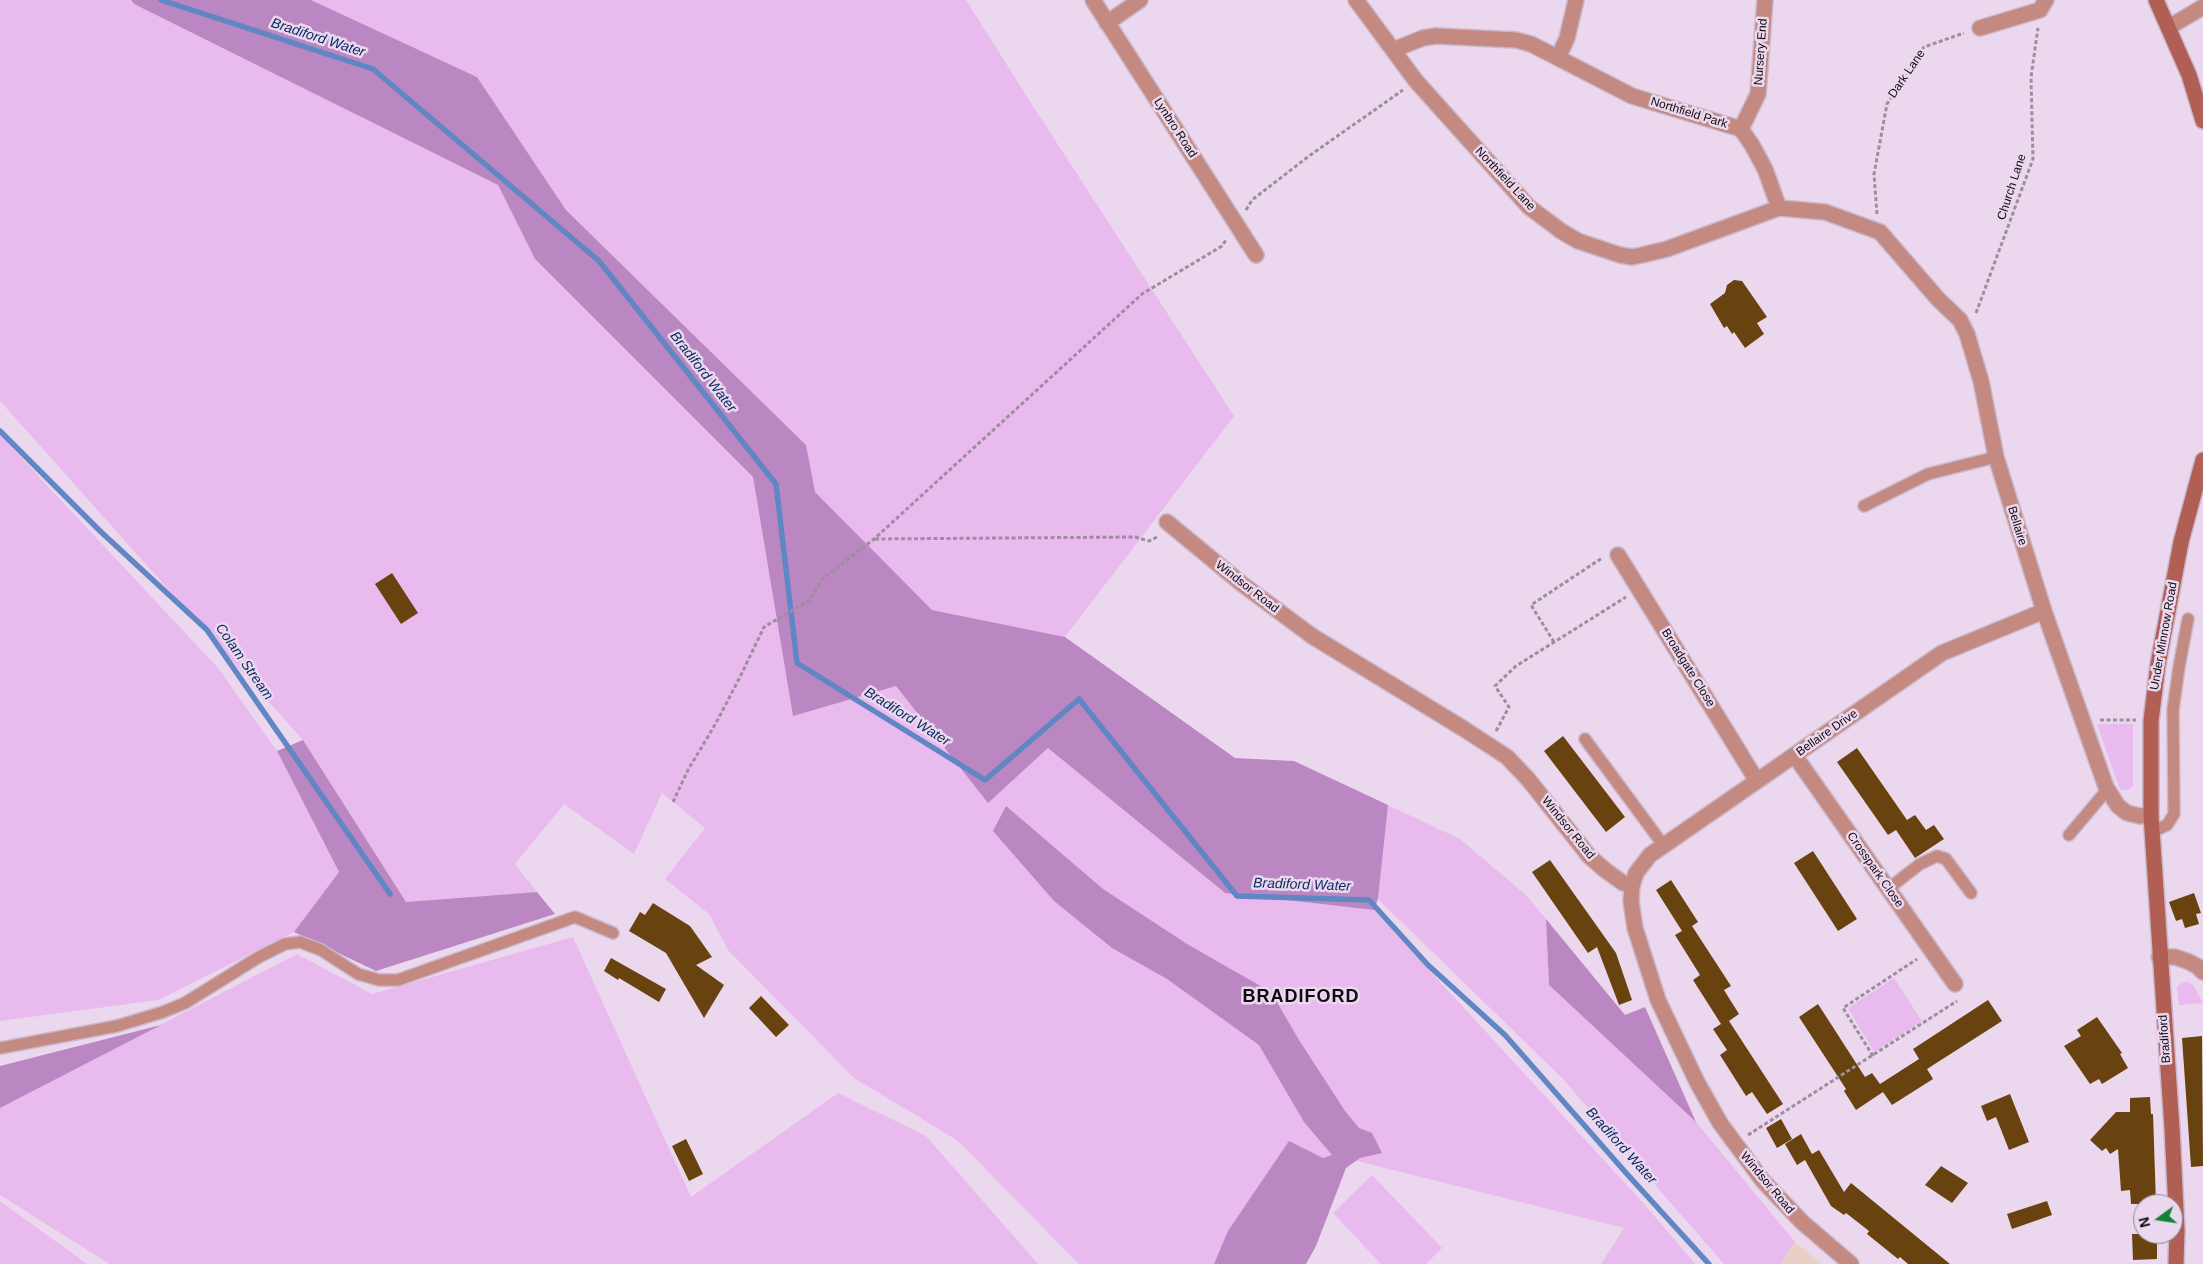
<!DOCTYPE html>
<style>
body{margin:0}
#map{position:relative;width:2203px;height:1264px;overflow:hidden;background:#ecd8ee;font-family:Helvetica,sans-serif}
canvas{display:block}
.north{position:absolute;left:2133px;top:1194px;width:50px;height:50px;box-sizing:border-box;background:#ecd8ee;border:1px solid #948595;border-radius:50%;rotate:256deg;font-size:14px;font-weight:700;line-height:20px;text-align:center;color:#100910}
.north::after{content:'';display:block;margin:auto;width:18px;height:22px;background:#14833a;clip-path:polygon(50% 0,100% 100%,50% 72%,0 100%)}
</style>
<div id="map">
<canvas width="2203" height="1264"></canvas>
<div class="north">N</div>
</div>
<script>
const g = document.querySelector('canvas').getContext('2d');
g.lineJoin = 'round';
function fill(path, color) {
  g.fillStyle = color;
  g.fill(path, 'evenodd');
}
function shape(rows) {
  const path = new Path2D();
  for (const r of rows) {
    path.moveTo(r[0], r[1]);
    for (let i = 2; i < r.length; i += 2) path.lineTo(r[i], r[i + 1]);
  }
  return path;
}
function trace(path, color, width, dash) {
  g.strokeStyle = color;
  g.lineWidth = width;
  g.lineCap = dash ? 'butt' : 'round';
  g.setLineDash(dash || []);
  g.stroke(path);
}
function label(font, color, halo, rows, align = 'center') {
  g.font = font + ' Helvetica,sans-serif';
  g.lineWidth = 5;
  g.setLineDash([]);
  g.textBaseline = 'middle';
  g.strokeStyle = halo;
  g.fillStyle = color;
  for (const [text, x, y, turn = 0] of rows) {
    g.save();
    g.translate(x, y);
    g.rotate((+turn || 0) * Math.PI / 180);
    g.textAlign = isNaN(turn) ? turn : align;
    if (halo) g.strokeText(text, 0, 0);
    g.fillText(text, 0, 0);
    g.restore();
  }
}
const industrial = shape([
 [1795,1242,1822,1264,1780,1264]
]);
const green = shape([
 [0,0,130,0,134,4,498,185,535,259,753,477,793,715,896,686,988,802,1048,748,1225,893,1374,910,1645,1205,1695,1264,1601,1264,1624,1228,1341,1157,1295,1264,1079,1264,957,1140,854,1078,728,950,709,914,665,879,705,828,662,793,634,854,564,804,515,864,537,892,406,902,303,740,0,401],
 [311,0,966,0,1029,100,1234,416,1065,637,932,610,814,492,806,445,566,210,477,77],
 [0,435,219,669,277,751,339,872,294,932,158,1000,0,1021],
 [2097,724,2133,724,2133,786,2128,790,2122,790,2119,787],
 [1388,805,1460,839,1527,896,1546,919,1549,985,1696,1122,1795,1242,1780,1264,1724,1264,1562,1078,1378,899],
 [573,937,691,1197,838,1093,926,1136,1038,1264,110,1264,0,1195,0,1108,297,954,372,994],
 [1894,978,1922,1021,1874,1052,1848,1008],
 [2186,981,2193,985,2203,1003,2179,1005,2177,988,2179,985],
 [1372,1175,1442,1248,1426,1264,1381,1264,1333,1213],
 [0,1201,87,1264,0,1264]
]);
const forest = shape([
 [131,0,311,0,477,77,566,210,806,445,815,492,932,610,1065,637,1235,758,1294,761,1388,805,1378,899,1374,910,1225,893,1048,748,988,803,896,686,793,716,753,477,535,259,498,185,134,4],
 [303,740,406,902,537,892,555,914,376,971,294,932,339,872,277,751],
 [1006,806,1103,889,1187,944,1271,992,1299,1040,1345,1111,1359,1128,1372,1133,1382,1153,1360,1158,1346,1168,1316,1246,1306,1264,1214,1264,1228,1231,1289,1141,1323,1158,1332,1155,1304,1122,1259,1045,1167,979,1112,948,1054,901,993,831],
 [1546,919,1625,1015,1645,1007,1696,1122,1549,985],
 [161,1025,0,1108,0,1066]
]);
const stream = shape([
 [161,0,373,69,599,261,776,484,797,663,985,780,1079,699,1237,896,1369,900,1428,965,1505,1035,1627,1174,1709,1264],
 [0,431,100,531,207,630,390,894]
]);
const building = shape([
 [1734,280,1742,281,1767,317,1757,323,1764,334,1745,348,1734,332,1732,334,1727,326,1724,328,1710,304,1725,293,1727,285],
 [392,573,418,613,401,624,375,584],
 [1563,736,1625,817,1606,832,1544,751],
 [1857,748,1907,820,1915,815,1926,830,1934,825,1944,839,1915,858,1896,830,1888,835,1837,762],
 [1813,851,1857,919,1838,931,1794,863],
 [1550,860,1616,953,1632,1000,1619,1005,1597,947,1588,953,1532,872],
 [1671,880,1698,922,1692,926,1731,986,1724,990,1739,1014,1729,1021,1783,1104,1767,1114,1752,1092,1746,1096,1720,1055,1727,1050,1713,1029,1721,1024,1693,980,1700,975,1675,935,1682,931,1656,890],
 [2194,893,2201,913,2196,914,2199,924,2185,928,2182,919,2176,921,2169,902],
 [653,903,690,926,712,957,696,965,724,985,704,1018,666,953,629,931,640,912,645,915],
 [611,958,666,989,659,1002,619,978,618,980,604,971],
 [761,996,789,1025,776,1037,749,1008],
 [1988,1000,2002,1021,1927,1069,1933,1079,1892,1105,1883,1092,1856,1110,1844,1091,1846,1089,1799,1017,1818,1004,1865,1077,1872,1073,1880,1084,1919,1059,1913,1049],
 [2097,1017,2122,1053,2120,1054,2128,1068,2102,1084,2099,1079,2090,1084,2064,1046,2081,1036,2077,1030],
 [2202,1036,2203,1166,2191,1167,2182,1038],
 [2010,1094,2029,1142,2009,1150,1996,1117,1987,1121,1981,1106],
 [2150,1097,2151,1114,2153,1114,2156,1204,2131,1204,2130,1190,2121,1191,2118,1149,2110,1154,2106,1148,2102,1151,2090,1140,2116,1112,2130,1112,2130,1098],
 [1781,1119,1792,1139,1777,1148,1766,1128],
 [1801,1134,1812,1154,1819,1150,1844,1192,1851,1183,1950,1264,1908,1264,1900,1257,1898,1259,1867,1234,1869,1231,1846,1213,1844,1215,1831,1206,1805,1160,1797,1165,1785,1144],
 [686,1139,703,1174,689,1181,672,1146],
 [1941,1166,1968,1183,1952,1203,1925,1185],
 [2047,1201,2052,1215,2012,1229,2007,1214],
 [2132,1234,2157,1234,2157,1259,2133,1260]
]);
const path = shape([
 [1246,210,1252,200,1309,156,1403,90],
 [1877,214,1874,174,1887,104,1924,47,1964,33],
 [1976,313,2033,159,2031,77,2038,28],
 [875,539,1135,537,1149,541,1159,536],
 [1554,642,1531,605,1602,558],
 [2100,720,2136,720],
 [1496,731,1509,707,1495,686,1516,666,1626,597],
 [673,802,688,770,716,723,740,677,764,627,810,600,822,579,874,539,1142,294,1222,246,1226,240],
 [1873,1056,1843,1008,1917,959],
 [1748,1135,1957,1001]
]);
const lane = shape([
 [1864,506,1928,474,1996,457],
 [1585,739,1664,846],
 [2152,832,2167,825,2174,814,2173,710,2179,667,2188,619],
 [2069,835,2107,790],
 [1888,889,1920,864,1937,856,1946,859,1971,893],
 [0,1048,117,1026,163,1012,185,1003,259,957,285,944,300,942,321,950,358,974,379,980,398,980,575,917,613,933]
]);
const street = shape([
 [1093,0,1256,255],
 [1356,0,1416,81,1529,207,1561,231,1578,241,1620,255,1632,257,1642,255,1667,249,1779,208,1825,212,1880,232,1938,299,1960,320,1967,334,1981,381,1996,457,2044,611,2106,787,2118,806,2127,813,2140,816,2151,815],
 [1107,23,1140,0],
 [2169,27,2203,7],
 [1980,28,2040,10,2046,0],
 [1393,50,1423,38,1436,36,1516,40,1531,44,1632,96,1741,129,1752,145,1765,169,1779,208],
 [1558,58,1567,38,1576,0],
 [1741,129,1758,94,1765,0],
 [1167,522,1242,584,1312,636,1464,729,1507,757,1528,779,1589,856,1605,870,1623,883,1632,886,1631,901,1635,928,1658,1000,1697,1082,1720,1123,1763,1181,1802,1222,1851,1264],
 [1618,555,1757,781],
 [1795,756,1955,984],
 [1632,886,1636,873,1650,855,1942,653,2044,611],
 [2159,957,2175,957,2187,961,2197,966,2203,972]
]);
const secondary = shape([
 [2156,0,2189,75,2203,121],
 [2176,1264,2177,1230,2172,1128,2151,815,2151,721,2158,664,2181,542,2203,460]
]);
const streetNames = [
 ["Nursery End",1761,52,-86],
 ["Dark Lane",1907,74,-56],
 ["Northfield Park",1689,113,17],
 ["Lynbro Road",1175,128,57],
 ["Northfield Lane",1505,179,47],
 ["Church Lane",2012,187,-72],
 ["Bellaire",2017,526,73],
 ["Windsor Road",1247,587,38],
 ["Under Minnow Road",2164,636,-80],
 ["Broadgate Close",1688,668,58],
 ["Bellaire Drive",1827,733,-35],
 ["Windsor Road",1568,828,51],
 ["Crosspark Close",1875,870,55],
 ["Bradiford",2165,1039,-94],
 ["Windsor Road",1767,1183,50]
];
const waterNames = [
 ["Bradiford Water",318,38,18],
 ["Bradiford Water",703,372,52],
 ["Colam Stream",244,662,55],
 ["Bradiford Water",907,717,32],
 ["Bradiford Water",1302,885,2],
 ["Bradiford Water",1621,1146,48]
];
const districtNames = [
 ["BRADIFORD",1301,997]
];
fill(industrial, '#e9d0c7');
fill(green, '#e8baee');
fill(forest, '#bb87c2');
trace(stream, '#6086c3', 5.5);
fill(building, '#68420f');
trace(lane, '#c9b7ca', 14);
trace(street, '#c9b7ca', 18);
trace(secondary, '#c9b7ca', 18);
trace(path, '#9d8d9e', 3, [4, 2.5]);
trace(lane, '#c48a82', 11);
trace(street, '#c48a82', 15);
trace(secondary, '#b15e55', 15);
label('12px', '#100910', '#ecd8ee', streetNames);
label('italic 14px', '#05285f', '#ecd8ee', waterNames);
g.letterSpacing = '1px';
label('bold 18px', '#100910', '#ecd8ee', districtNames);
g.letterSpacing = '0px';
</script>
